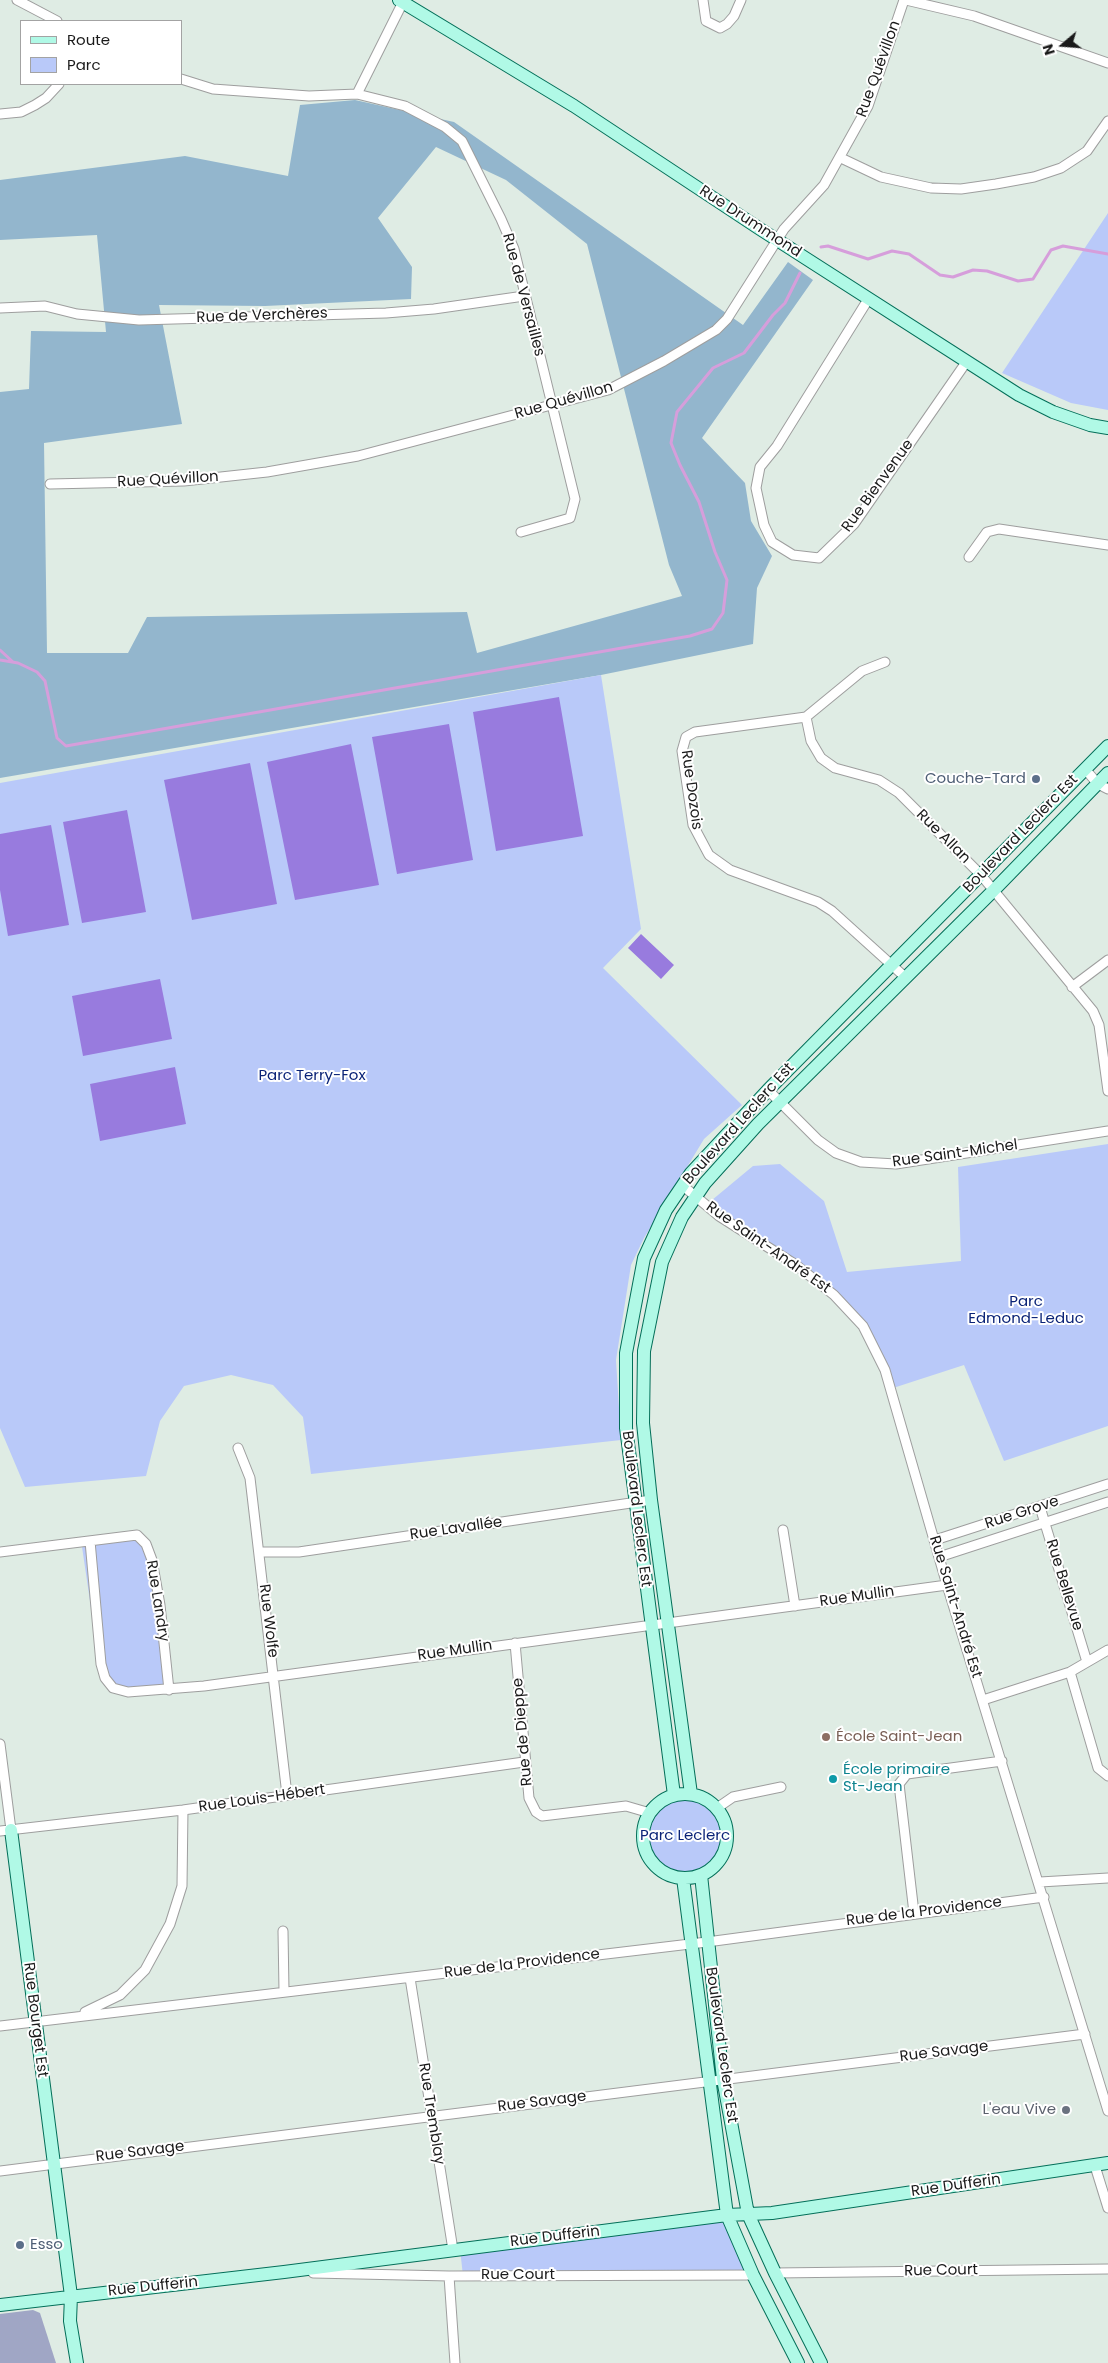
<!DOCTYPE html>
<meta charset="utf-8">
<style>
body{margin:0}
#map{position:relative;width:1108px;height:2363px;overflow:hidden;background:#dfece4;font-family:Poppins,sans-serif}
canvas{display:block}
.legend{position:absolute;left:20px;top:20px;width:162px;height:65px;box-sizing:border-box;background:#fff;border:1px solid #a3a3a3;margin:0;padding:6px 9px;list-style:none;font-size:15px;color:#1a1a1a}
.legend li{display:flex;align-items:center;gap:10px;height:25px}
.legend b{width:25px;border:1px solid #a3a3a3}
.north{position:absolute;left:1038px;top:20px;width:50px;height:50px;-webkit-text-stroke:4px #fff;paint-order:stroke;rotate:252deg;font-size:14px;font-weight:700;line-height:20px;text-align:center;color:#1a1a1a}
.north::after{content:'';display:block;margin:auto;width:18px;height:22px;background:#1a1a1a;clip-path:polygon(50% 0,100% 100%,50% 72%,0 100%)}
</style>
<div id="map">
<canvas width="1108" height="2363"></canvas>
<ul class="legend">
<li><b style="height:6px;background:#b0f9e6"></b>Route</li>
<li><b style="height:14px;background:#b9c9f9"></b>Parc</li>
</ul>
<div class="north">N</div>
</div>
<script>
const g = document.querySelector('canvas').getContext('2d');
g.lineJoin = 'round';
function fill(path, color) {
  g.fillStyle = color;
  g.fill(path, 'evenodd');
}
function shape(rows) {
  const path = new Path2D();
  for (const r of rows) {
    if (r.length === 3) {
      path.moveTo(r[0] + r[2], r[1]);
      path.arc(r[0], r[1], r[2], 0, 2 * Math.PI);
      continue;
    }
    path.moveTo(r[0], r[1]);
    for (let i = 2; i < r.length; i += 2) path.lineTo(r[i], r[i + 1]);
  }
  return path;
}
function trace(path, color, width, dash) {
  g.strokeStyle = color;
  g.lineWidth = width;
  g.lineCap = dash ? 'butt' : 'round';
  g.setLineDash(dash || []);
  g.stroke(path);
}
function label(font, color, halo, rows, align = 'center') {
  g.font = font + ' Poppins,sans-serif';
  g.lineWidth = 4;
  g.setLineDash([]);
  g.textBaseline = 'middle';
  g.strokeStyle = halo;
  g.fillStyle = color;
  for (const [text, x, y, turn = 0] of rows) {
    g.save();
    g.translate(x, y);
    g.rotate((+turn || 0) * Math.PI / 180);
    g.textAlign = isNaN(turn) ? turn : align;
    if (halo) g.strokeText(text, 0, 0);
    g.fillText(text, 0, 0);
    g.restore();
  }
}
const forest = shape([
 [355,100,454,122,743,325,788,262,813,280,702,438,745,483,751,521,772,556,757,588,753,644,601,675,0,778,0,392,29,389,31,331,106,332,97,235,0,240,0,180,185,156,288,176,300,105],
 [436,147,506,180,587,244,669,565,682,596,477,653,467,612,147,617,128,653,47,653,44,443,182,424,159,305,265,306,411,299,412,267,378,218]
]);
const cemetery = shape([
 [33,2310,40,2313,56,2363,0,2363,0,2314]
]);
const park = shape([
 [1108,213,1108,410,1071,403,1002,373],
 [601,675,641,929,603,968,742,1105,704,1139,644,1238,631,1265,616,1360,621,1440,311,1474,303,1417,273,1385,231,1375,184,1386,160,1421,146,1476,25,1487,0,1428,0,783],
 [1108,1144,1108,1426,1004,1461,964,1365,890,1389,863,1326,834,1295,706,1205,753,1166,780,1164,824,1201,847,1272,961,1261,958,1167],
 [146,1538,152,1568,164,1689,125,1696,106,1684,100,1669,81,1540],
 [685,1836,42],
 [727,2215,749,2270,652,2274,463,2276,460,2249]
]);
const pitch = shape([
 [559,697,583,836,496,851,473,712],
 [449,724,473,860,397,874,372,737],
 [351,744,379,885,295,900,267,762],
 [250,763,277,904,192,920,164,780],
 [127,810,146,912,82,923,63,822],
 [51,825,69,925,8,936,0,890,0,834],
 [641,934,674,965,661,979,628,948],
 [160,979,172,1039,83,1056,72,996],
 [175,1067,186,1124,100,1141,90,1084]
]);
const stream = shape([
 [821,247,828,246,868,259,892,251,909,254,940,275,953,277,973,270,987,271,1018,281,1033,279,1051,250,1063,246,1108,254],
 [0,650,13,662],
 [0,660,18,663,37,672,45,681,57,738,66,746,690,636,712,629,723,613,727,580,715,552,699,502,680,465,671,443,677,412,713,368,744,353,773,315,785,303,800,273]
]);
const street = shape([
 [17,0,57,21],
 [703,0,706,21,720,28,727,24,734,16,741,0],
 [906,0,974,16,1108,63],
 [181,79,213,89,309,96,357,94,405,106,445,127,462,141,501,219,514,249,575,499,570,518,521,532],
 [357,94,404,0],
 [0,114,21,112,35,105,46,98,59,84],
 [841,158,881,177,931,188,961,189,996,184,1034,177,1061,168,1087,151,1108,121],
 [869,298,777,446,760,467,756,488,764,525,772,542,793,555,819,558,854,524,967,361],
 [0,308,45,306,77,314,139,320,386,313,434,309,524,296],
 [50,484,184,481,267,472,358,456,608,390,664,361,716,330,727,319,784,229,824,185,868,106,904,0],
 [969,557,987,532,999,529,1108,545],
 [885,662,862,671,806,717,695,732,686,737,682,751,693,825,709,855,730,870,818,902,832,911,905,977],
 [806,717,811,741,821,758,835,768,879,780,899,793,981,875,1093,1011,1099,1025,1108,1091],
 [1085,769,1098,784,1108,789],
 [1072,987,1108,960],
 [768,1090,818,1140,836,1153,861,1162,896,1164,1108,1131],
 [682,1185,719,1216,796,1265,834,1295,863,1326,885,1370,947,1585,1108,2111],
 [238,1448,250,1478,287,1795],
 [1040,1507,1087,1662],
 [783,1530,795,1606],
 [935,1540,1108,1484],
 [90,1541,101,1664,105,1678,113,1688,128,1692,204,1686,947,1585],
 [0,1552,137,1535,146,1544,152,1560,160,1605,169,1690],
 [260,1552,299,1552,651,1500],
 [939,1557,1108,1502],
 [515,1643,529,1798,536,1812,542,1816,626,1806,650,1813],
 [1070,1672,1098,1768,1108,1776],
 [983,1700,1070,1672,1108,1650],
 [0,1744,11,1830],
 [717,1808,733,1797,781,1787],
 [0,1831,183,1810,524,1762],
 [1040,1882,1108,1878],
 [914,1913,899,1784,907,1774,1002,1761],
 [283,1931,284,1991],
 [410,1978,453,2250],
 [85,2012,120,1995,145,1970,170,1924,182,1886,183,1810],
 [0,2026,707,1942,1044,1897],
 [1095,2166,1108,2208],
 [0,2171,1085,2034],
 [313,2273,449,2276,753,2275],
 [775,2273,1108,2269],
 [449,2276,455,2363]
]);
const secondary = shape([
 [399,0,574,106,760,229,1019,395,1053,412,1090,425,1108,428],
 [685,1836,42],
 [691,1794,651,1500,643,1423,644,1351,662,1262,682,1217,705,1183,758,1124,993,891,1108,773],
 [674,1795,626,1428,626,1353,644,1258,666,1210,691,1173,768,1090,1108,746],
 [11,1830,71,2296,70,2321,77,2363],
 [701,1875,723,2079,748,2214,775,2273,821,2363],
 [683,1878,727,2215,753,2275,798,2363],
 [0,2305,284,2272,727,2215,772,2213,1108,2163]
]);
const markers = [
 [1036,779,5,"#5c6f8a"],
 [826,1737,5,"#8d6e63"],
 [833,1779,5,"#0f9aa8"],
 [1066,2110,5,"#6b7280"],
 [20,2245,5,"#5c6f8a"]
];
const streetNames = [
 ["Rue Quévillon",879,69,-70],
 ["Rue Drummond",750,222,33],
 ["Rue de Versailles",523,295,75],
 ["Rue de Verchères",262,316,-2],
 ["Rue Quévillon",564,401,-16],
 ["Rue Quévillon",168,480,-3],
 ["Rue Bienvenue",878,486,-54],
 ["Rue Dozois",691,790,82],
 ["Boulevard Leclerc Est",1021,834,-46],
 ["Rue Allan",943,837,45],
 ["Boulevard Leclerc Est",739,1124,-48],
 ["Rue Saint-Michel",955,1154,-8],
 ["Rue Saint-André Est",768,1248,35],
 ["Boulevard Leclerc Est",636,1509,83],
 ["Rue Grove",1022,1513,-18],
 ["Rue Lavallée",456,1529,-8],
 ["Rue Bellevue",1064,1585,73],
 ["Rue Mullin",857,1597,-8],
 ["Rue Landry",157,1601,81],
 ["Rue Saint-André Est",955,1607,73],
 ["Rue Wolfe",268,1621,83],
 ["Rue Mullin",455,1651,-8],
 ["Rue de Dieppe",523,1732,-95],
 ["Rue Louis-Hébert",262,1799,-8],
 ["Rue de la Providence",924,1912,-7],
 ["Rue de la Providence",522,1964,-7],
 ["Rue Bourget Est",35,2020,83],
 ["Boulevard Leclerc Est",721,2045,82],
 ["Rue Savage",944,2052,-7],
 ["Rue Savage",542,2102,-7],
 ["Rue Tremblay",431,2114,81],
 ["Rue Savage",140,2152,-7],
 ["Rue Dufferin",956,2186,-8],
 ["Rue Dufferin",555,2237,-7],
 ["Rue Court",941,2271,-1],
 ["Rue Court",518,2275],
 ["Rue Dufferin",153,2287,-6]
];
const serviceNames = [
 ["Couche-Tard",1026,779],
 ["Esso",30,2245,"left"]
];
const parkNames = [
 ["Parc Terry-Fox",312,1076],
 ["Parc",1026,1302],
 ["Edmond-Leduc",1026,1319],
 ["Parc Leclerc",685,1836]
];
const educationNames = [
 ["École Saint-Jean",836,1737]
];
const cultureNames = [
 ["École primaire",843,1770],
 ["St-Jean",843,1787]
];
const worshipNames = [
 ["L'eau Vive",1056,2110]
];
fill(forest, '#93b6cd');
fill(cemetery, '#a0a6c5');
fill(park, '#b9c9f9');
fill(pitch, '#987bde');
trace(stream, '#d69edb', 3);
trace(street, '#9e9e9e', 11);
trace(secondary, '#046f59', 14);
trace(street, '#fff', 9);
trace(secondary, '#b0f9e6', 12);
for (const [x, y, r, color] of markers) {
  const dot = new Path2D();
  dot.arc(x, y, r, 0, 2 * Math.PI);
  g.fillStyle = color;
  g.fill(dot);
  trace(dot, '#fff', 2);
}
label('15px', '#1a1a1a', '#fff', streetNames);
label('15px', '#4e5e75', '#fff', serviceNames, 'right');
label('15px', '#0a2377', '#fff', parkNames);
label('15px', '#785e54', '#fff', educationNames, 'left');
label('15px', '#0d838f', '#fff', cultureNames, 'left');
label('15px', '#5b616d', '#fff', worshipNames, 'right');
</script>
